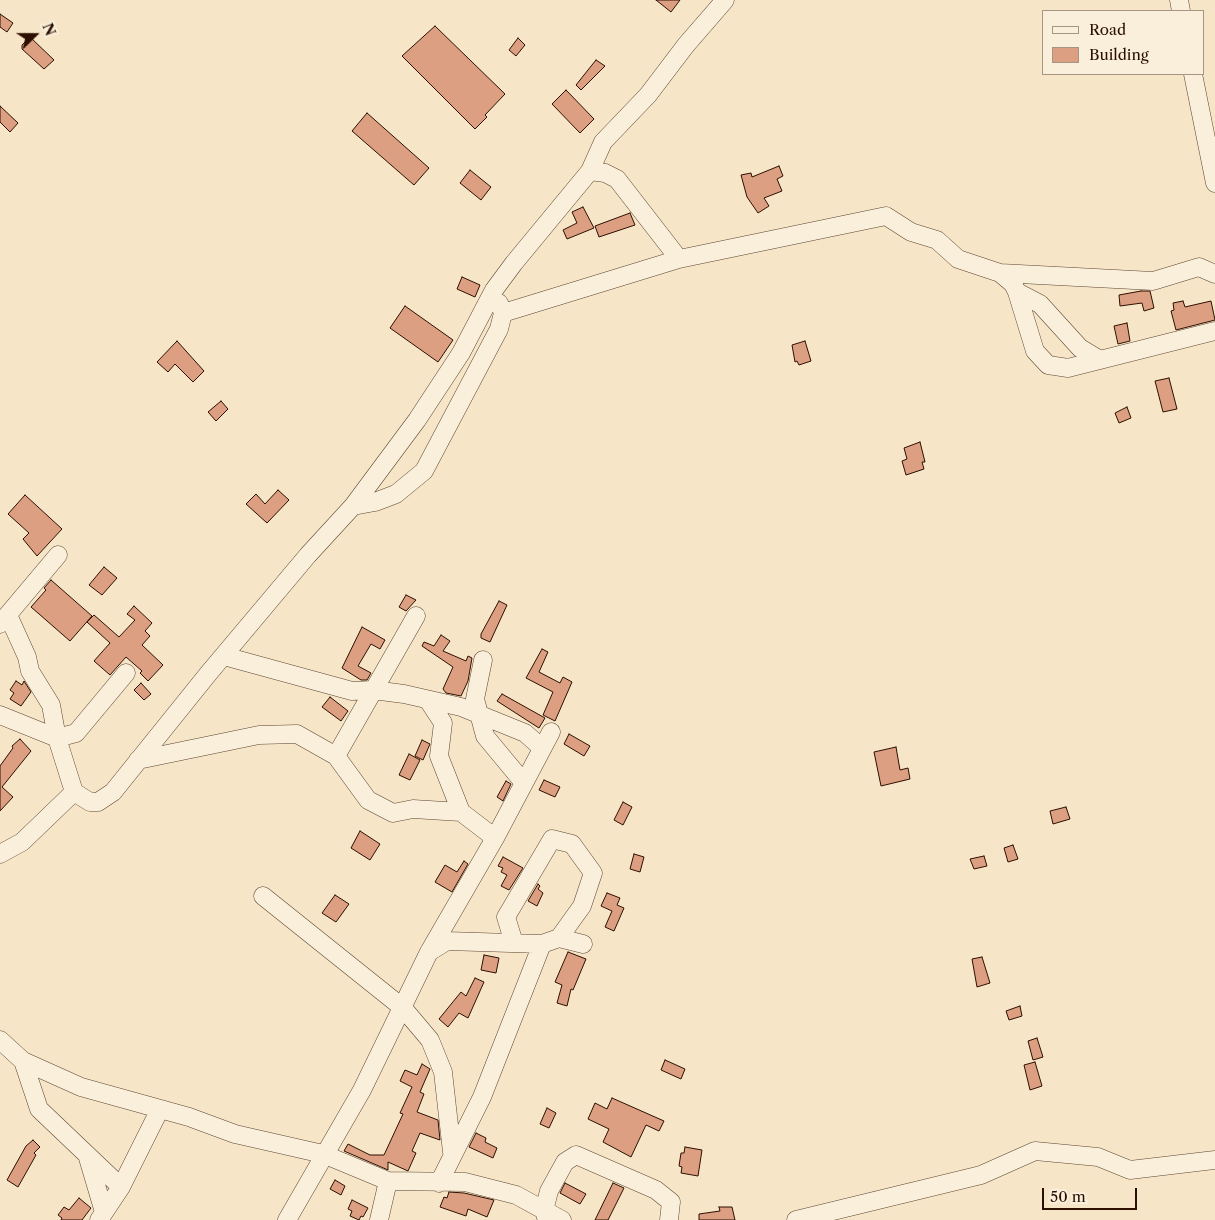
<!DOCTYPE html>
<style>
body{margin:0}
#map{position:relative;width:1215px;height:1220px;overflow:hidden;background:#f6e6c7;font-family:"Libre Caslon Text",serif}
canvas{display:block}
.legend{position:absolute;left:1042px;top:10px;width:162px;height:65px;box-sizing:border-box;background:#f9efdb;border:1px solid #a79583;margin:0;padding:6px 9px;list-style:none;font-size:15px;color:#2c0f00}
.legend li{display:flex;align-items:center;gap:10px;height:25px}
.legend b{width:25px;border:1px solid #a79583}
.north{position:absolute;left:10px;top:10px;width:50px;height:50px;-webkit-text-stroke:4px #f9efdb;paint-order:stroke;rotate:68deg;font-size:14px;font-weight:700;line-height:20px;text-align:center;color:#2c0f00}
.north::after{content:'';display:block;margin:auto;width:18px;height:22px;background:#2c0f00;clip-path:polygon(50% 0,100% 100%,50% 72%,0 100%)}
.scale{position:absolute;left:1042px;top:1188px;width:95px;height:22px;box-sizing:border-box;border:2px solid #2c0f00;border-top:0;padding-left:6px;font-size:15px;line-height:18px;white-space:nowrap;color:#2c0f00;-webkit-text-stroke:4px #f9efdb;paint-order:stroke}
</style>
<div id="map">
<canvas width="1215" height="1220"></canvas>
<ul class="legend">
<li><b style="height:6px;background:#f9efdb"></b>Road</li>
<li><b style="height:14px;background:#dc9f81"></b>Building</li>
</ul>
<div class="north">N</div>
<div class="scale">50 m</div>
</div>
<script>
const g = document.querySelector('canvas').getContext('2d');
g.lineJoin = 'round';
function fill(path, color) {
  g.fillStyle = color;
  g.fill(path, 'evenodd');
}
function shape(rows) {
  const path = new Path2D();
  for (const r of rows) {
    path.moveTo(r[0], r[1]);
    for (let i = 2; i < r.length; i += 2) path.lineTo(r[i], r[i + 1]);
  }
  return path;
}
function trace(path, color, width, dash) {
  g.strokeStyle = color;
  g.lineWidth = width;
  g.lineCap = dash ? 'butt' : 'round';
  g.setLineDash(dash || []);
  g.stroke(path);
}
const building = shape([
 [656,0,680,0,671,12,656,0],
 [0,14,13,23,7,32,0,27,0,14],
 [435,26,505,94,485,115,487,117,475,129,402,56,435,26],
 [30,37,54,60,44,69,22,49,22,45,30,37],
 [518,38,525,45,516,56,509,50,518,38],
 [596,60,605,66,581,90,576,85,596,60],
 [566,90,594,119,580,133,552,104,566,90],
 [0,106,18,123,10,132,0,122,0,106],
 [367,113,429,168,414,185,352,131,367,113],
 [779,166,783,176,777,179,782,191,764,198,769,206,758,213,747,197,741,175,751,173,752,177,779,166],
 [470,170,491,187,481,200,460,183,470,170],
 [583,207,594,228,567,239,563,230,577,223,572,212,583,207],
 [630,213,635,225,599,237,595,226,630,213],
 [462,277,480,285,475,297,457,289,462,277],
 [1141,291,1150,291,1154,308,1144,311,1142,303,1120,306,1119,295,1141,291],
 [1183,301,1185,307,1211,301,1215,320,1176,330,1171,311,1174,310,1173,303,1183,301],
 [405,306,453,340,438,362,390,328,405,306],
 [1127,323,1130,341,1118,344,1114,326,1127,323],
 [177,341,204,371,193,382,175,364,168,372,157,362,177,341],
 [805,341,811,361,799,365,797,361,795,362,792,345,805,341],
 [1169,378,1177,409,1163,412,1155,381,1169,378],
 [221,401,228,409,216,421,208,412,221,401],
 [1127,407,1131,418,1119,423,1115,413,1127,407],
 [920,442,925,462,922,462,924,469,906,475,902,461,907,459,904,448,920,442],
 [278,490,289,500,267,523,246,504,256,494,265,504,278,490],
 [25,495,62,529,37,556,23,539,29,533,8,514,25,495],
 [104,567,117,578,102,595,89,585,104,567],
 [51,580,92,616,70,641,31,607,46,590,44,588,51,580],
 [406,595,416,600,406,611,399,607,406,595],
 [499,601,507,605,490,642,481,638,481,634,499,601],
 [134,606,152,623,145,631,150,636,142,645,163,665,148,681,140,673,142,671,126,657,110,675,94,661,110,643,87,622,94,615,119,637,135,620,127,614,134,606],
 [362,627,385,640,380,649,371,644,358,666,371,673,367,680,361,680,342,668,362,627],
 [441,635,450,641,443,651,466,661,468,656,472,658,468,681,461,696,446,693,443,689,453,667,422,646,424,642,434,646,441,635],
 [542,649,548,652,539,672,560,683,563,677,572,682,555,721,543,715,553,692,526,678,542,649],
 [16,681,22,685,24,681,31,692,21,706,10,699,14,693,10,690,16,681],
 [141,683,151,694,144,700,134,690,141,683],
 [502,694,545,718,539,728,497,701,502,694],
 [330,697,348,711,341,721,322,707,330,697],
 [569,734,590,746,584,756,564,744,569,734],
 [20,739,31,751,2,787,13,797,0,811,0,766,13,748,12,746,20,739],
 [422,740,430,744,423,760,415,756,422,740],
 [896,747,900,770,908,768,910,779,881,786,874,752,896,747],
 [409,754,420,760,410,780,399,775,409,754],
 [544,780,560,787,555,797,539,790,544,780],
 [506,781,511,784,503,801,497,797,506,781],
 [623,802,632,807,623,825,614,820,623,802],
 [1066,807,1070,819,1053,824,1050,811,1066,807],
 [360,831,380,844,370,860,351,848,360,831],
 [1013,845,1018,859,1008,862,1004,848,1013,845],
 [634,854,644,857,640,872,630,869,634,854],
 [984,856,987,866,974,869,970,859,984,856],
 [503,857,523,868,509,890,501,886,507,875,501,872,503,868,498,866,503,857],
 [464,861,468,864,452,892,435,882,445,865,457,872,464,861],
 [538,884,540,886,538,889,543,893,537,906,528,901,538,884],
 [607,893,620,898,617,905,624,908,614,931,605,927,612,911,601,906,607,893],
 [335,895,349,904,336,922,322,913,335,895],
 [568,952,586,959,573,990,571,989,567,1006,557,1003,562,985,555,982,568,952],
 [484,955,499,958,496,973,481,970,484,955],
 [982,957,990,983,977,987,972,959,982,957],
 [475,978,484,982,468,1018,459,1013,448,1027,439,1019,461,992,466,996,475,978],
 [1020,1006,1022,1016,1009,1020,1006,1011,1020,1006],
 [1037,1038,1043,1057,1033,1060,1028,1041,1037,1038],
 [665,1060,685,1069,681,1079,661,1070,665,1060],
 [1035,1062,1042,1086,1030,1090,1024,1065,1035,1062],
 [422,1064,430,1069,420,1092,424,1094,417,1112,438,1120,440,1140,420,1133,412,1151,416,1153,408,1171,388,1162,388,1170,344,1151,348,1144,370,1155,384,1155,403,1114,400,1113,412,1087,400,1081,405,1070,417,1075,422,1064],
 [612,1098,664,1121,659,1131,646,1125,631,1157,603,1142,609,1129,588,1119,595,1103,607,1109,612,1098],
 [547,1108,556,1113,549,1128,540,1124,547,1108],
 [476,1133,486,1138,485,1142,497,1148,493,1158,469,1147,476,1133],
 [33,1140,40,1147,34,1153,36,1155,18,1187,7,1180,26,1146,33,1140],
 [685,1147,702,1150,698,1176,681,1173,682,1167,679,1166,681,1153,684,1153,685,1147],
 [335,1180,345,1186,341,1195,330,1189,335,1180],
 [565,1183,586,1194,580,1204,560,1193,565,1183],
 [613,1183,624,1188,608,1220,595,1220,613,1183],
 [449,1192,464,1193,494,1200,487,1217,468,1209,466,1216,440,1207,444,1197,447,1198,449,1192],
 [79,1198,91,1208,82,1220,61,1220,62,1218,58,1215,64,1207,69,1210,79,1198],
 [352,1200,368,1208,363,1217,361,1216,359,1220,350,1216,352,1211,348,1209,352,1200],
 [719,1207,732,1207,735,1220,699,1220,699,1214,720,1211,719,1207]
]);
const minor = shape([
 [1179,0,1181,11],
 [1193,74,1215,183],
 [590,171,605,173,617,179,679,259],
 [1000,273,1013,284,1017,292,1035,351,1048,365,1068,368,1215,331],
 [1017,292,1040,304,1080,348,1100,360],
 [503,313,679,259,886,216,911,232,937,240,958,259,1000,273,1153,281,1199,267,1215,274],
 [353,506,375,502,396,494,424,471,499,329,503,313,499,303],
 [416,616,336,756,368,800,393,813,413,809,461,812,495,838],
 [0,624,58,555],
 [224,656,352,691,373,690,404,694,461,707,525,733,542,748],
 [483,660,475,699,485,736,524,783],
 [428,700,443,723,439,756,461,812],
 [0,715,57,738,76,733,126,673],
 [138,760,259,735,297,734,336,756],
 [74,792,90,802,98,802,113,792,208,674,308,555,353,506,417,420,461,353,494,290,514,263,590,171,603,142,648,95,686,45,725,0],
 [0,854,22,842,74,792,57,738,51,705,30,671,27,657,8,615],
 [263,896,403,1008,430,1040,443,1072,452,1152],
 [514,943,506,917,552,839,572,844,593,873,582,906,559,938],
 [429,952,447,941,542,944,559,938,583,944],
 [0,1040,23,1061,39,1109,121,1187],
 [23,1061,81,1087,189,1117,235,1134,323,1154,388,1181,465,1182,516,1195,562,1220],
 [88,1158,104,1212],
 [439,1183,482,1097,542,944],
 [99,1220,121,1187,160,1109],
 [287,1220,362,1090,429,952,495,838,551,732],
 [379,1220,388,1181],
 [547,1220,544,1211,549,1191,565,1162,576,1155,656,1190,671,1202,669,1220],
 [796,1220,981,1175,1035,1151,1098,1157,1130,1170,1215,1160]
]);
fill(building, '#dc9f81');
trace(building, '#2c0f00', 1);
trace(minor, '#5e4532', 19);
trace(minor, '#f9efdb', 18);
</script>
